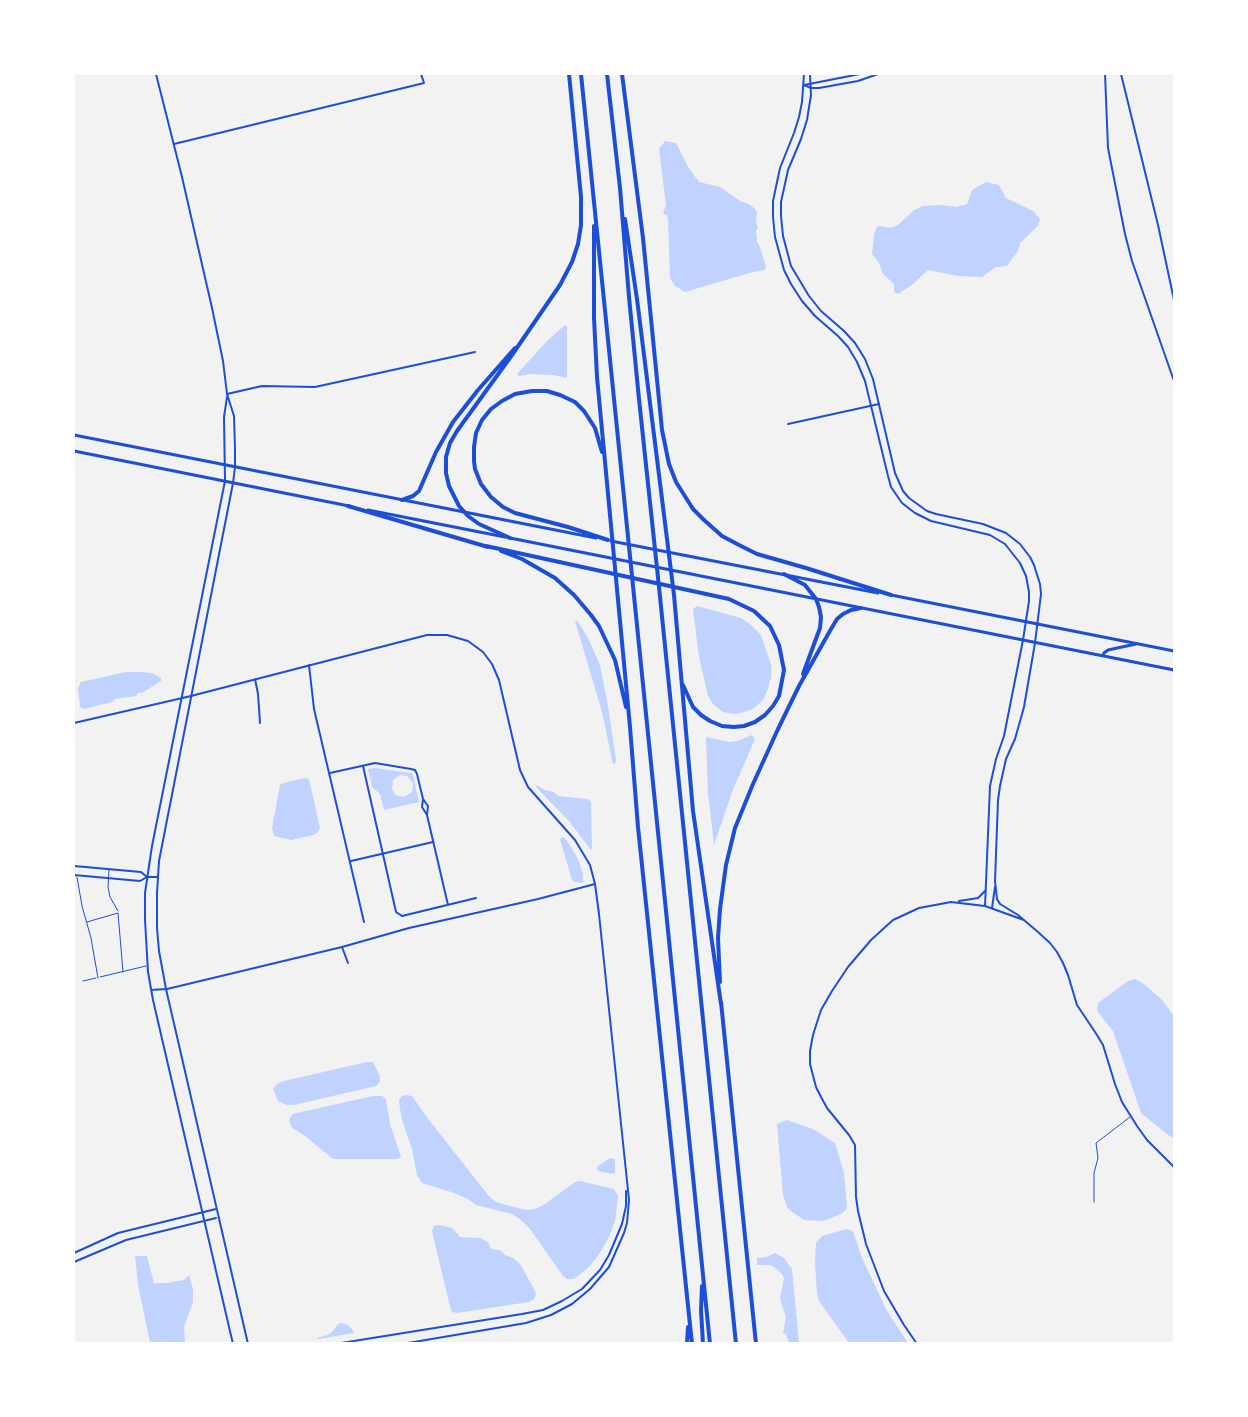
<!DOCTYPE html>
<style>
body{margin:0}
#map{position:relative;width:1248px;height:1417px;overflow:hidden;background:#f2f2f2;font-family:Georgia,serif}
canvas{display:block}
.frame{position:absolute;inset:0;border:75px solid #fff;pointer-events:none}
</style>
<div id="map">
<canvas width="1248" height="1417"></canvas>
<div class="frame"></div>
</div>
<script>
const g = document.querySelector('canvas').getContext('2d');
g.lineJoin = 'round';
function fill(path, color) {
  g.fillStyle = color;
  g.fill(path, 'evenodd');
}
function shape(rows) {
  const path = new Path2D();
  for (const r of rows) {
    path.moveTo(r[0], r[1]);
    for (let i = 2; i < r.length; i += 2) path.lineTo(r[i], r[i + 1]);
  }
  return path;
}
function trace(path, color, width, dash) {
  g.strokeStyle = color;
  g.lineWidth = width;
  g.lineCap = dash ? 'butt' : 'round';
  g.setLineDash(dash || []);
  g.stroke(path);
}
const water = shape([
 [665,141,676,143,688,167,699,182,720,187,740,201,749,204,755,209,757,212,756,223,758,227,756,231,757,242,759,245,766,266,765,270,753,272,685,292,675,286,670,278,668,219,667,215,663,214,666,205,659,149],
 [986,182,999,185,1006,198,1033,211,1040,219,1038,226,1020,243,1018,251,1007,266,996,267,982,277,958,276,928,270,913,284,898,294,894,292,894,284,883,274,879,263,872,254,874,234,877,227,879,226,891,228,898,225,914,210,923,206,941,205,956,207,967,204,972,190],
 [565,325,567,326,567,378,553,375,531,374,519,376,517,374,547,341],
 [697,606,741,618,751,625,761,635,771,664,771,677,768,689,763,700,753,709,741,713,735,714,723,712,713,704,708,696,699,657,693,609],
 [575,621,577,621,582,628,588,638,600,665,608,706,616,760,615,764,613,764,602,712],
 [126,672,142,672,152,673,161,678,161,681,142,693,138,693,136,696,115,699,112,702,84,709,80,707,78,688,81,682],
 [752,735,755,739,732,792,714,845,708,793,706,737,730,742,737,741],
 [375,768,411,773,413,775,419,802,384,810,380,794,372,787,368,769],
 [400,775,407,776,413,783,412,792,404,797,395,795,392,789,393,780],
 [305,778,309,779,320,828,318,832,314,835,291,840,274,836,272,828,280,785,283,783],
 [537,785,545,790,554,792,558,796,588,799,591,802,592,848,591,850,569,821,536,787],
 [562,837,566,839,578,859,583,874,583,883,574,882,572,880,560,839],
 [1135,979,1144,984,1162,1000,1174,1016,1174,1139,1167,1134,1141,1113,1113,1031,1097,1011,1098,1003,1128,981],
 [367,1062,373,1062,380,1076,380,1082,376,1086,294,1105,287,1105,278,1101,273,1089,277,1084,284,1081],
 [406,1095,412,1096,426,1116,488,1195,496,1202,506,1205,526,1210,534,1209,542,1206,575,1182,579,1181,614,1189,618,1196,615,1221,609,1237,598,1256,589,1267,574,1279,567,1279,563,1276,530,1229,521,1220,512,1214,476,1205,468,1199,454,1193,422,1183,417,1175,412,1149,403,1123,400,1109,399,1100,402,1096],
 [373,1096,382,1096,386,1099,390,1124,401,1157,397,1159,333,1159,304,1135,292,1128,289,1120,292,1114],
 [787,1120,813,1129,835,1143,844,1173,846,1195,847,1209,841,1214,823,1221,804,1220,788,1209,783,1195,777,1124],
 [613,1158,615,1160,615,1173,613,1174,598,1171,597,1167,608,1159],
 [439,1225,452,1228,460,1237,480,1238,488,1242,491,1249,500,1250,505,1255,513,1258,520,1264,533,1287,536,1294,534,1299,529,1302,457,1313,452,1312,450,1307,432,1231,434,1226],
 [846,1229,853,1231,862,1258,887,1311,908,1343,849,1343,819,1301,817,1293,815,1263,816,1243,822,1236],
 [775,1253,784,1258,792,1269,799,1343,789,1343,786,1334,783,1333,786,1317,780,1299,784,1278,782,1274,773,1266,769,1265,757,1265,757,1258,766,1257],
 [135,1256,147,1256,154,1283,167,1283,184,1280,189,1275,193,1289,193,1302,184,1327,185,1343,150,1343,138,1285],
 [341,1323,348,1325,353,1330,354,1333,318,1339,317,1338,328,1335,332,1332,338,1324]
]);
const service = shape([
 [109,869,108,887,110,897,118,911],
 [77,877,82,906,91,938,98,978],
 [87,922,118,913,123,972],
 [100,977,146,966],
 [83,981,96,978],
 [1094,1202,1094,1173,1098,1158,1096,1143,1130,1117]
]);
const minor = shape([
 [1105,74,1108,148,1125,234,1132,261,1174,381],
 [1121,74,1158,225,1174,300],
 [804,85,811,88,819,88,858,81,878,74],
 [804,85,860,74],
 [174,144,424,83,421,74],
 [227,394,262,386,315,387,475,352],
 [788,424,879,404],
 [309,665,314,709,364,922],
 [255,679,258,694,260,723],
 [191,696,427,635,447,635,468,641,483,652,492,664,499,680,520,770,528,787,575,840,590,865,595,884,599,914,629,1200,627,1223,624,1233,609,1267,590,1289,572,1304,551,1315,526,1323,402,1344],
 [363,766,396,912,402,916,476,898],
 [330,773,375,763,411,769,415,770,417,774,423,799,422,807,427,815,428,806,423,799],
 [427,815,448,905],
 [351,861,433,842],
 [74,866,141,872,147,877],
 [74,875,140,881,147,877],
 [995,881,997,899,1000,904,1018,915,1038,932,1050,943,1057,952,1063,963,1068,975,1077,1005,1097,1035,1103,1045,1115,1084,1122,1102,1137,1126,1147,1140,1174,1167],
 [995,881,998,800,1000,786,1006,759,1015,739,1024,707,1035,643],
 [959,901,978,898,986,890],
 [985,906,990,786,996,759,1004,736,1023,640],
 [992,908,995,887],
 [342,947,348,963],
 [167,989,342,947,409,928,538,899,595,884],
 [335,1344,522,1314,543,1310,562,1301,582,1289,600,1270,609,1255,622,1224,626,1206,626,1191],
 [917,1344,904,1325,884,1291,866,1244,858,1211,856,1197,855,1145,849,1135,827,1108,821,1097,816,1087,810,1064,810,1051,813,1035,821,1010,832,991,848,967,871,940,893,920,919,908,951,902,985,906,1024,920]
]);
const tertiary = shape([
 [156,74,182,177,212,308,223,361,227,394,234,416,235,448,235,467,233,483,159,861,157,893,157,928,159,951,166,989,248,1344],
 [804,74,802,102,799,117,794,133,780,168,773,201,773,217,775,237,784,270,791,284,802,301,815,316,838,336,848,347,857,362,865,381,888,476,891,487,902,503,915,513,931,521,990,535,1005,544,1020,563,1026,576,1029,592,1029,601,1023,640],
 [810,74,811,95,807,120,801,139,788,170,781,202,781,216,783,236,791,266,809,296,821,311,844,331,855,343,865,359,873,379,895,473,903,491,909,498,927,511,936,514,983,524,1006,533,1020,544,1030,557,1034,565,1040,584,1041,594,1035,643],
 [227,397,224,417,225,481,152,846,145,893,145,920,148,972,153,1000,233,1344],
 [74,723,191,696],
 [147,877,158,877],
 [151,990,166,989],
 [74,1253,118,1233,216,1209],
 [74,1262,126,1240,216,1218]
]);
const primary = shape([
 [74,435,596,538],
 [74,451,349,506],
 [368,510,505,537]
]);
const trunk = shape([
 [510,538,1174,670],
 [611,541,878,593],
 [891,595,1174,651],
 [1103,656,1104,653,1108,650,1136,644]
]);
const motorway = shape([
 [581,74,710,1344],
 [607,74,620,188,629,297,639,399,659,587,736,1344],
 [622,74,643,238,662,430,669,464,676,482,693,509,704,520,722,536,739,545,757,554,806,568,891,595],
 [625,219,637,299,674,595,693,811,721,1004],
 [594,226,594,318,597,377,630,727,638,827,692,1344],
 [602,452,595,428,584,411,575,402,560,395,547,391,532,391,515,394,502,401,491,409,482,420,476,433,474,447,474,461,475,469,481,484,491,497,503,507,515,513,568,527,608,540],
 [402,500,413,496,419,491,436,452,453,422,478,390,515,348],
 [348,506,488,547],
 [510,538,479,524,468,516,459,506,449,486,446,473,446,457,450,443,457,431,512,355,560,285,572,262,578,244,581,225,581,197,569,74],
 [486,546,729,599,754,611,770,626,779,645,784,670,779,696,773,706,765,715,755,722,744,726,734,727,722,726,710,721,701,715,693,707,683,685],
 [501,551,522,559,555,578,574,595,591,615,599,626,615,660,626,707],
 [784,574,805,585,816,599,819,607,821,617,820,628,803,674],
 [720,982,718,938,720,909,726,865,735,828,753,784,778,729,799,686,831,629,837,619,843,614,851,610,861,608],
 [721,1002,756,1344],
 [702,1286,701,1310,703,1344],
 [687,1344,688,1327]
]);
fill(water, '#bfd3fe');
trace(service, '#1d4ed8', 1);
trace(minor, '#1d4ed8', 2);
trace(tertiary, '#1d4ed8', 2);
trace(primary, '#1d4ed8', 3);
trace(trunk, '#1d4ed8', 3);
trace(motorway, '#1d4ed8', 4);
</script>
